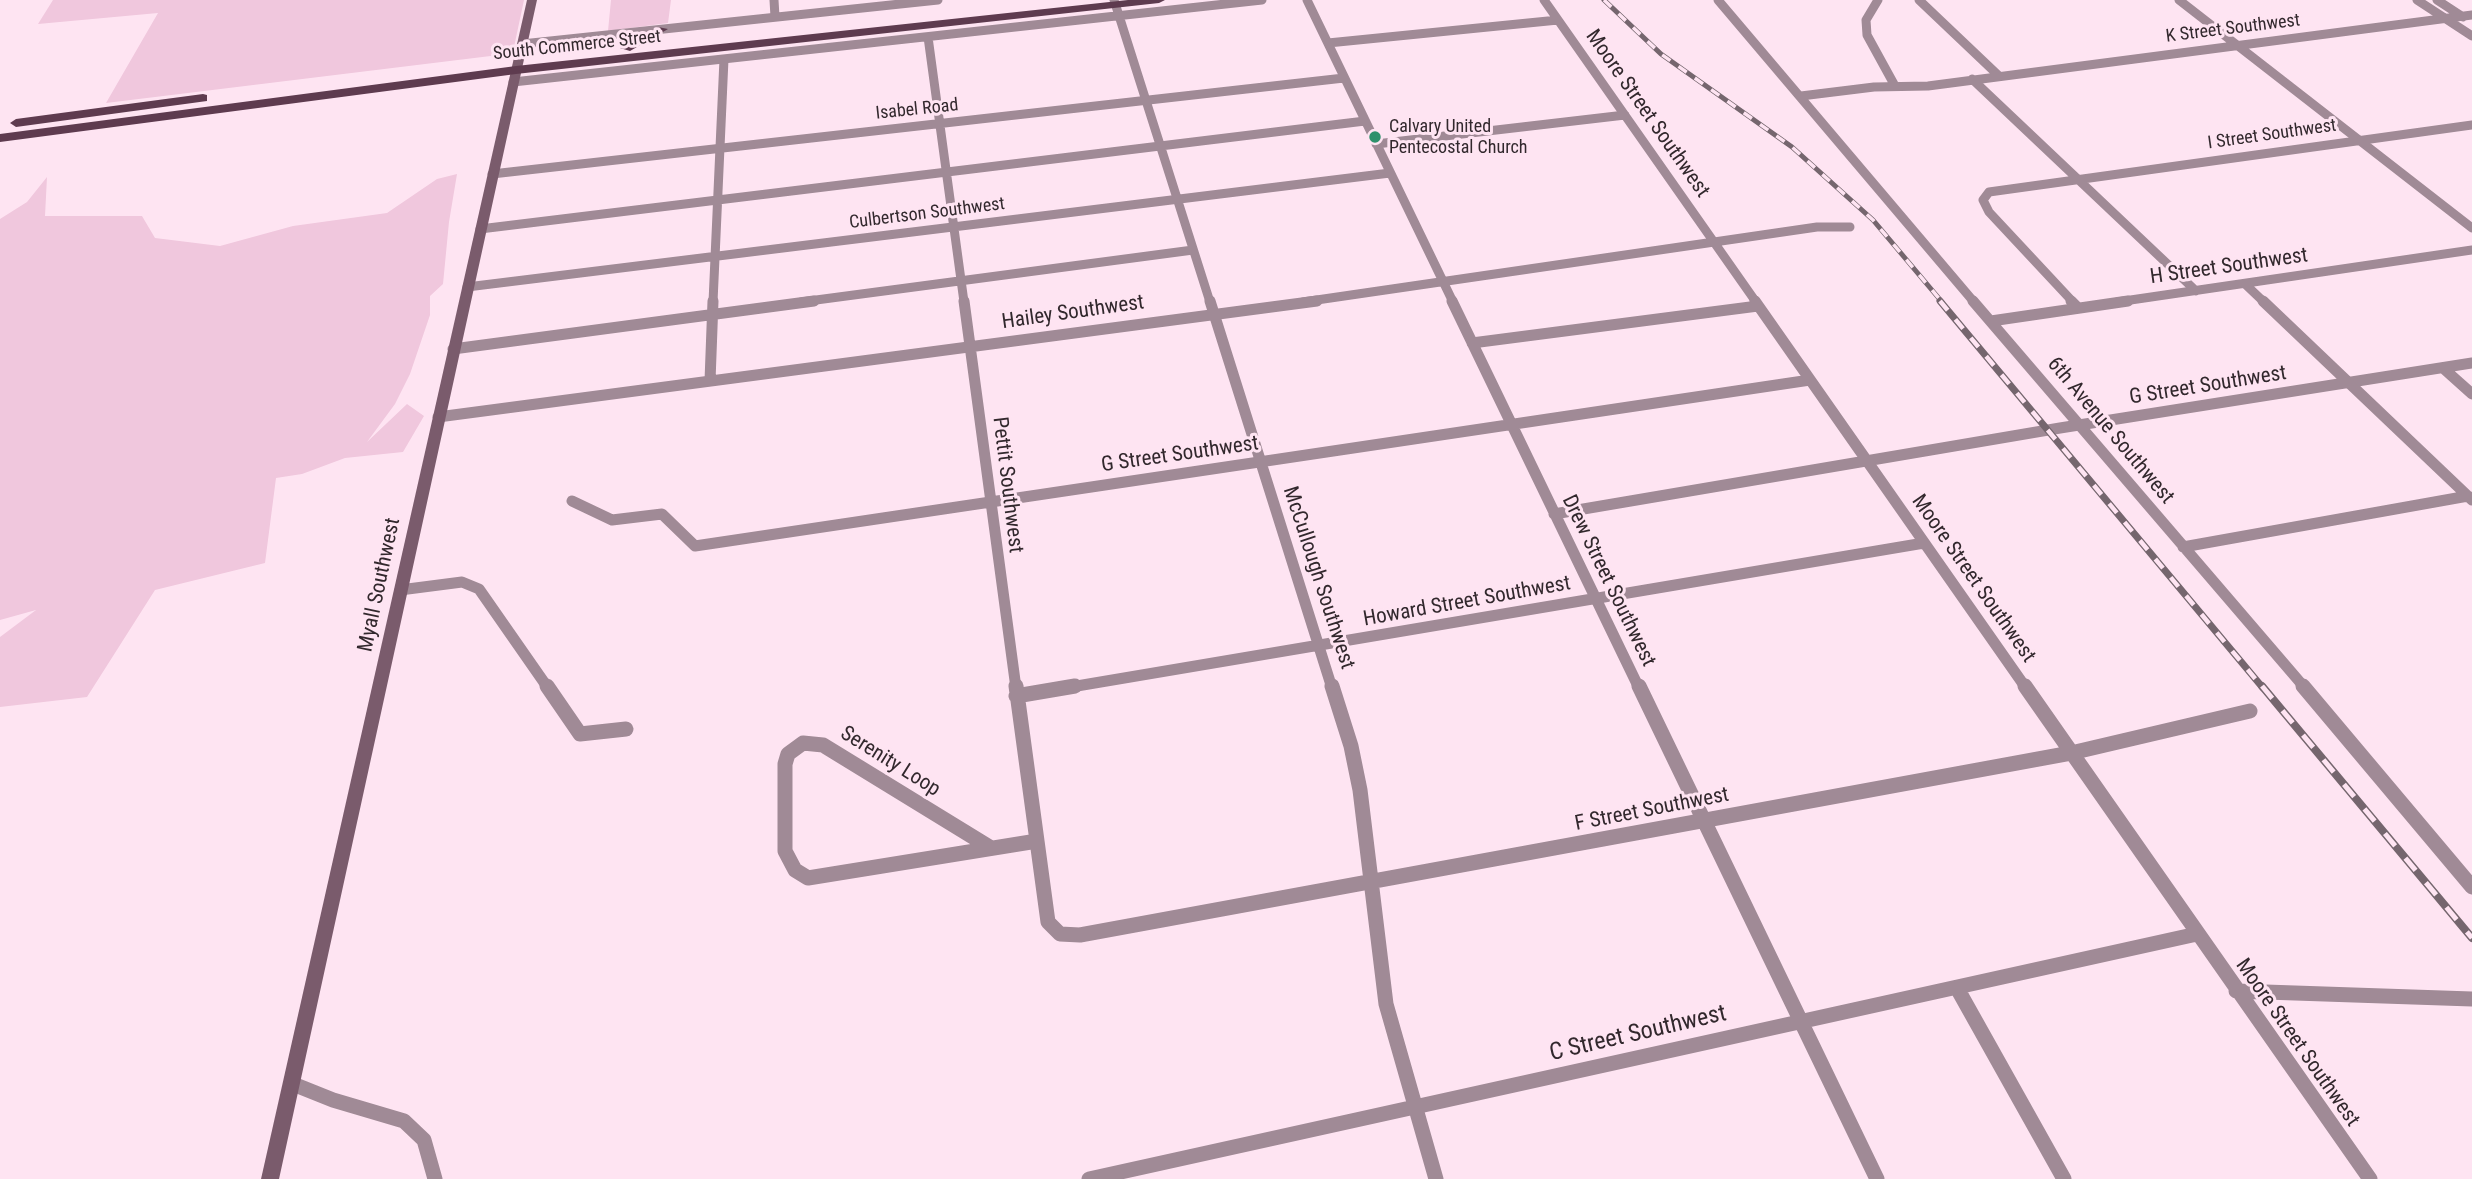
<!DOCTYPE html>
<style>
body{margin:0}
canvas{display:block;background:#fee4f2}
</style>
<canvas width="2472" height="1179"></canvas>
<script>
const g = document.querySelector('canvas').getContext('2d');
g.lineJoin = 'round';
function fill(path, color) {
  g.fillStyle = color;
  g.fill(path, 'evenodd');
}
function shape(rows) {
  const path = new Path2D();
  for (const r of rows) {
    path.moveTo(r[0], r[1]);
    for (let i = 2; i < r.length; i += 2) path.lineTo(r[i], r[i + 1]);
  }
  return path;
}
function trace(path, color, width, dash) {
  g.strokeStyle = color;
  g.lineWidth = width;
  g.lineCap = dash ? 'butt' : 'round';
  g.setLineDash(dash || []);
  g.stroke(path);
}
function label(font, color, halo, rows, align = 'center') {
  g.font = font + ' "Roboto Condensed",sans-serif';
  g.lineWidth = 6;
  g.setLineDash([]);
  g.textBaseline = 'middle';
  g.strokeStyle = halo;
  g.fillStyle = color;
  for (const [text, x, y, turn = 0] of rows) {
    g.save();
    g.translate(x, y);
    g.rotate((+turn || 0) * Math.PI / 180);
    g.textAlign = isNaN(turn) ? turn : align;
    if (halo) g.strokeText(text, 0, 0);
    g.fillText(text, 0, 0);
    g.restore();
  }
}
const green = shape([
 [53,0,524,0,514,47,507,54,106,103,158,13,38,24],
 [611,0,671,0,668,23,608,31],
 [457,174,449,222,443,284,430,296,430,315,410,374,395,404,367,442,407,404,424,416,403,452,345,458,302,474,276,478,265,563,155,590,87,697,0,707,0,637,36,610,0,620,0,219,27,202,47,177,45,216,142,216,155,238,220,246,293,226,387,213,437,179]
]);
const streetFar2 = shape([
 [774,0,775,17],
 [1114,0,1210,302],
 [1307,0,1453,302],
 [1544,0,1756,302],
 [1718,0,1974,302],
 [1878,0,1866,20,1867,35,1895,86],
 [1919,0,1999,76],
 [2179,0,2472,228],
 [2417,0,2472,36],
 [2437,0,2463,17],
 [928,37,964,302],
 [1328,43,1558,20],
 [522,44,938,0],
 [1972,79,2196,291],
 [513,82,1262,0],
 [1801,96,1874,87,1928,86,2472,15],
 [1376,144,1625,115],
 [492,174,1344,78],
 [480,229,1365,121],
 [2245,284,2264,302],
 [467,287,1390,173],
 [713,302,724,59],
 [801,302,1193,250],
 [1303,302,1817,227,1850,227],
 [2073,302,1989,212,1983,200,1989,192,2472,125],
 [2117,302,2472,250]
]);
const streetFar1 = shape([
 [964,301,1016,688],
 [1210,301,1332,688],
 [1452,301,1639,688],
 [1755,301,2026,688],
 [1973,301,2305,688],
 [2071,301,2078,308],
 [2263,301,2472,500],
 [1991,321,2128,301],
 [1472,343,1758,306],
 [453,349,814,301],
 [2443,368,2472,394],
 [710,381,713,301],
 [438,417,1317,301],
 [572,501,612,520,662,514,695,546,1810,380],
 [1554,514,2060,428,2472,363],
 [2183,547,2468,496],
 [400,590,462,582,479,589,548,688],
 [1065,688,1924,543]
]);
const street = shape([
 [547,686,580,734,626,729],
 [1016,686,1048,922,1060,934,1080,935,2071,753,2250,711],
 [1332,686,1351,746,1360,790,1386,1004,1436,1179],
 [1639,686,1877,1179],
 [2025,686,2370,1179],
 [2303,686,2472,887],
 [1016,696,1075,686],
 [991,848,823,745,803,743,788,754,785,764,785,851,795,870,808,878,1037,841],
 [1957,988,2064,1179],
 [2236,991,2472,999],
 [293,1084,333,1100,404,1121,424,1140,435,1179],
 [1089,1179,2197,934]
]);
const secondary = shape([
 [527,0,537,0,279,1179,261,1179,527,0]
]);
const primary = shape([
 [1128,0,1165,0,1159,3,516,74,0,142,0,134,516,66,1128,0],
 [658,27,668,29,630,51,620,48,658,27],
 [203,94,207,95,207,101,16,127,10,123,16,119,203,94]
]);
const railFar2 = shape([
 [1604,0,1661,54,1792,147,1873,220,1942,302]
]);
const railFar1 = shape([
 [1940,301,2263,688]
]);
const rail = shape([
 [2262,686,2472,938]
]);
const markers = [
 [1375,137,7,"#2e916c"]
];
const farStreetnames = [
 ["K Street Southwest",2233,29,-7],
 ["South Commerce Street",577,46,-6],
 ["Isabel Road",917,110,-6],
 ["I Street Southwest",2272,135,-8],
 ["Culbertson Southwest",927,214,-7]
];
const farPoinames = [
 ["Calvary United",1389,127],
 ["Pentecostal Church",1389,148]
];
const streetNames = [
 ["Moore Street Southwest",1647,114,55],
 ["H Street Southwest",2229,267,-8],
 ["Hailey Southwest",1073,313,-8],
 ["G Street Southwest",2208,386,-9],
 ["6th Avenue Southwest",2110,431,50],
 ["G Street Southwest",1180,455,-8],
 ["Pettit Southwest",1007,485,83],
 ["McCullough Southwest",1318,578,72],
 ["Moore Street Southwest",1973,579,55],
 ["Drew Street Southwest",1608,581,64],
 ["Myall Southwest",380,585,-78],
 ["Howard Street Southwest",1467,602,-10],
 ["Serenity Loop",890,762,32],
 ["F Street Southwest",1652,810,-11],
 ["Moore Street Southwest",2297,1043,55]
];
const nearStreetnames = [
 ["C Street Southwest",1638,1034,-13]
];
fill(green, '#f0c7dd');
trace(streetFar2, '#a08a96', 9);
trace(streetFar1, '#a08a96', 11);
trace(street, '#a08a96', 15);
fill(secondary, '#7a5b6c');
fill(primary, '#5e3b4f');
trace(railFar2, '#75666e', 5);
trace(railFar1, '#75666e', 7);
trace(rail, '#75666e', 8);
trace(railFar2, '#fee4f2', 3.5, [10]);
trace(railFar1, '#fee4f2', 4.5, [12]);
trace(rail, '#fee4f2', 5, [16]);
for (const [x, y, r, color] of markers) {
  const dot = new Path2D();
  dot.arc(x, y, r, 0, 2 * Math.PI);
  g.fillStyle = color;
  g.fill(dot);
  trace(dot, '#fee4f2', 2.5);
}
label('18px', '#32282d', '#fee4f2', farStreetnames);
label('18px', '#32282d', '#fee4f2', farPoinames, 'left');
label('21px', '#32282d', '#fee4f2', streetNames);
label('24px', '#32282d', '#fee4f2', nearStreetnames);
</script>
